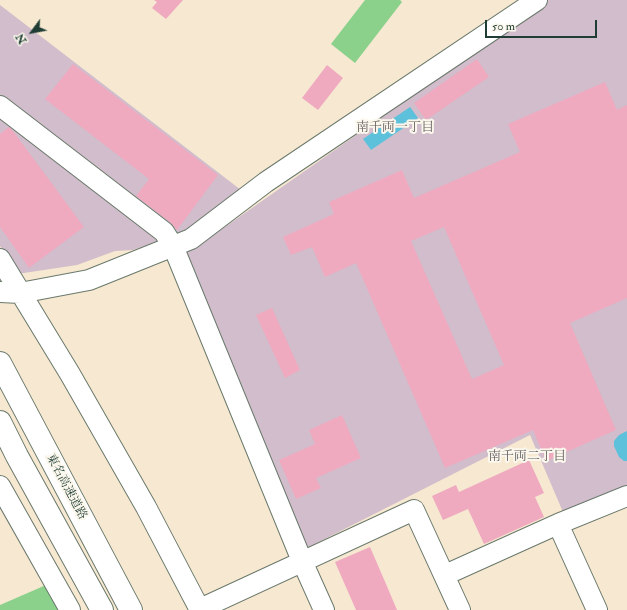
<!DOCTYPE html>
<meta charset="utf-8">
<style>
body{margin:0}
#map{position:relative;width:627px;height:610px;overflow:hidden;background:#f6e8d1;font-family:"IM FELL Double Pica",serif}
canvas{display:block}
.north{position:absolute;left:12px;top:12px;width:40px;height:40px;-webkit-text-stroke:3px #fbf7ec;paint-order:stroke;rotate:238deg;font-size:11px;font-weight:700;line-height:16px;text-align:center;color:#1f3d34}
.north::after{content:'';display:block;margin:auto;width:14px;height:18px;background:#1f3d34;clip-path:polygon(50% 0,100% 100%,50% 72%,0 100%)}
.scale{position:absolute;left:485px;top:20px;width:112px;height:18px;box-sizing:border-box;border:2px solid #1f3d34;border-top:0;padding-left:5px;font-size:12px;line-height:14px;white-space:nowrap;color:#1f3d34;-webkit-text-stroke:3px #fbf7ec;paint-order:stroke}
</style>
<div id="map">
<canvas width="627" height="610"></canvas>
<div class="north">N</div>
<div class="scale">50 m</div>
</div>
<script>
const g = document.querySelector('canvas').getContext('2d');
g.lineJoin = 'round';
function fill(path, color) {
  g.fillStyle = color;
  g.fill(path, 'evenodd');
}
function shape(rows) {
  const path = new Path2D();
  for (const r of rows) {
    path.moveTo(r[0], r[1]);
    for (let i = 2; i < r.length; i += 2) path.lineTo(r[i], r[i + 1]);
  }
  return path;
}
function trace(path, color, width, dash) {
  g.strokeStyle = color;
  g.lineWidth = width;
  g.lineCap = dash ? 'butt' : 'round';
  g.setLineDash(dash || []);
  g.stroke(path);
}
function label(font, color, halo, rows, align = 'center') {
  g.font = font + ' "IM FELL Double Pica","Noto Serif JP",serif';
  g.lineWidth = 4;
  g.setLineDash([]);
  g.textBaseline = 'middle';
  g.strokeStyle = halo;
  g.fillStyle = color;
  for (const [text, x, y, turn = 0] of rows) {
    g.save();
    g.translate(x, y);
    g.rotate((+turn || 0) * Math.PI / 180);
    g.textAlign = isNaN(turn) ? turn : align;
    if (halo) g.strokeText(text, 0, 0);
    g.fillText(text, 0, 0);
    g.restore();
  }
}
const industrial = shape([
 [549,0,627,0,627,490,563,512,530,435,309,547,304,543,183,254,202,243],
 [0,5,241,190,187,232,177,234,0,98],
 [0,116,159,237,157,242,133,250,115,251,77,265,17,274,0,246]
]);
const green = shape([
 [365,0,400,0,402,2,355,63,331,44],
 [46,585,60,610,0,610,0,605]
]);
const water = shape([
 [410,107,418,118,371,150,363,139],
 [627,431,627,461,624,461,619,457,614,446,614,441,619,435]
]);
const building = shape([
 [154,0,183,0,166,19,152,8,157,2],
 [477,59,489,77,426,120,414,103],
 [73,64,218,175,177,230,171,223,136,196,149,179,45,99],
 [327,65,343,78,318,110,302,98],
 [605,82,617,110,627,105,627,298,570,323,616,430,546,461,533,430,445,468,356,263,325,277,312,247,291,255,283,237,334,214,329,202,402,170,414,198,520,152,508,124],
 [444,227,504,365,472,379,411,241],
 [9,127,13,131,84,227,29,268,0,227,0,134],
 [272,308,300,370,285,378,256,315],
 [342,415,361,458,316,478,321,488,296,499,279,460,315,444,309,430],
 [529,460,544,493,535,497,544,517,484,544,468,509,443,520,432,496,456,485,459,492],
 [370,547,386,584,397,610,356,610,335,562]
]);
const minor = shape([
 [0,106,164,232,173,246,302,561,324,610],
 [0,259,70,374,146,507,200,610],
 [0,292,20,293,89,280,191,239,266,182,537,0],
 [0,486,70,610],
 [558,524,597,610],
 [445,575,558,524,627,496],
 [200,609,414,510,460,610]
]);
const highway = shape([
 [0,363,131,610],
 [0,422,17,456,102,610]
]);
const streetNames = [
 ["東名高速道路",66,487,62]
];
const neighbourhoodNames = [
 ["南千両一丁目",395,128],
 ["南千両二丁目",527,457]
];
fill(industrial, '#d1bdcb');
fill(green, '#8cd18b');
fill(water, '#5dc1db');
fill(building, '#efaac0');
trace(minor, '#6a796b', 22);
trace(highway, '#6a796b', 24);
trace(minor, '#fff', 20);
trace(highway, '#fff', 22);
label('12px', '#1f3d34', '#fbf7ec', streetNames);
label('13px', '#686365', '#fbf7ec', neighbourhoodNames);
</script>
